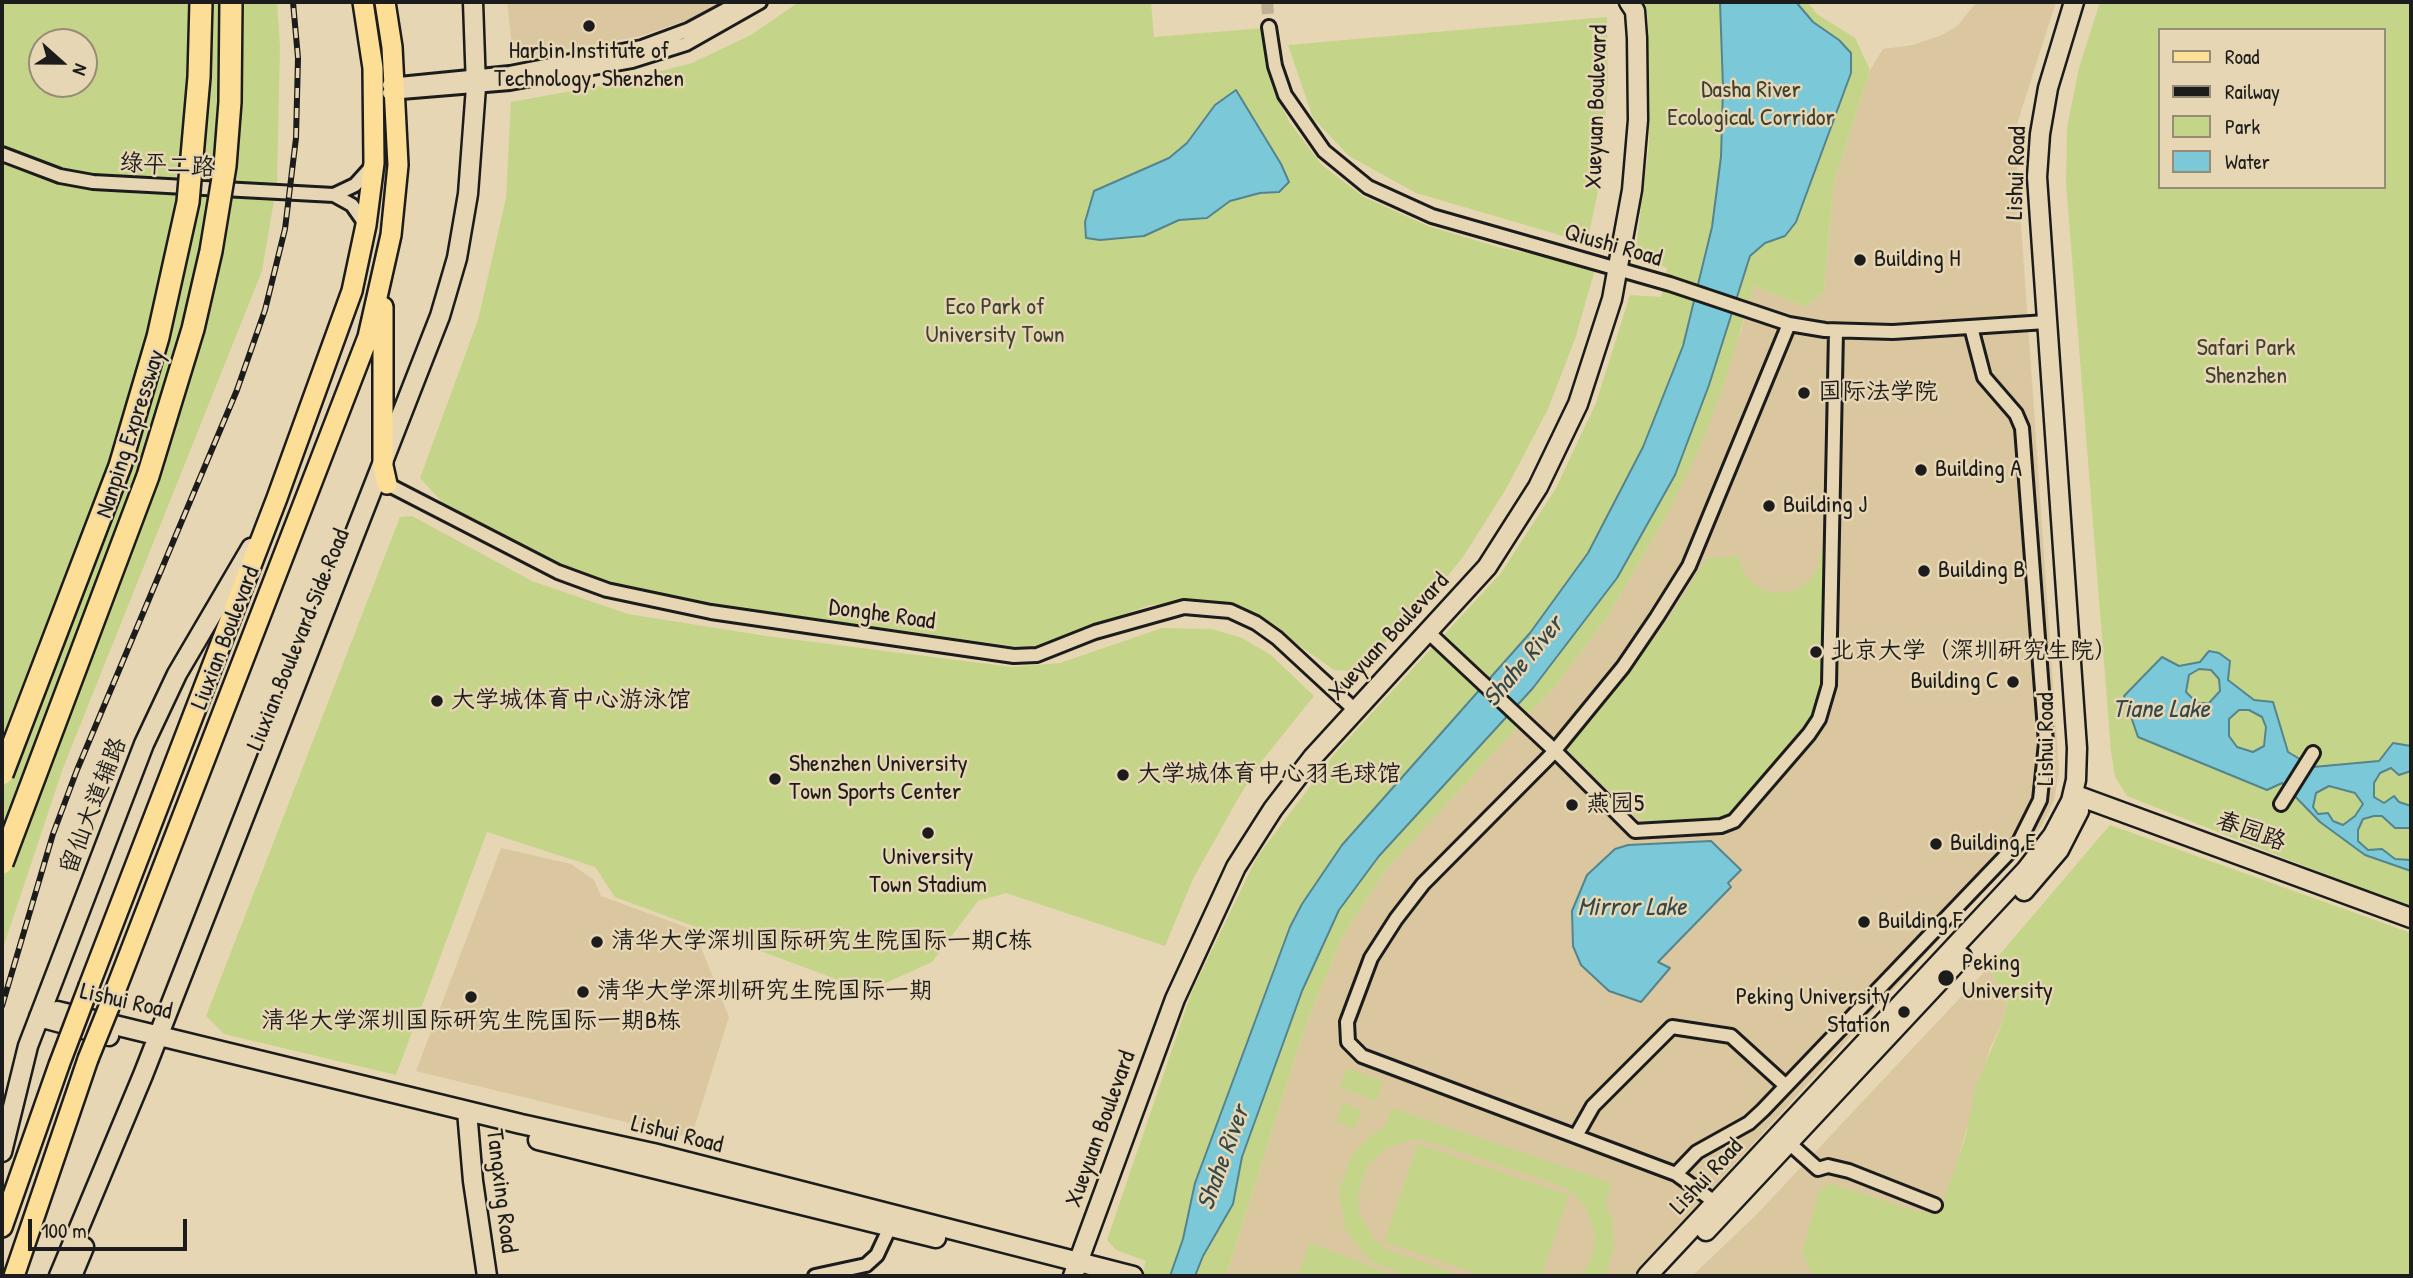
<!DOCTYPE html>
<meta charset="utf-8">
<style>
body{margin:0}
#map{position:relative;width:2413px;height:1278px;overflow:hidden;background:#e7d6b3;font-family:"Patrick Hand",sans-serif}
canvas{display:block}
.frame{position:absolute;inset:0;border:4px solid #1c1c1c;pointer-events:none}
.legend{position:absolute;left:2158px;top:28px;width:228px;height:161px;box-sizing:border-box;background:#e7d6b3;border:2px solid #968c77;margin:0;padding:9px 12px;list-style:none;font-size:21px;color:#1c1c1c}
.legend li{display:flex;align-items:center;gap:14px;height:35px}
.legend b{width:35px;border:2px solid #968c77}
.north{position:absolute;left:28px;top:28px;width:70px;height:70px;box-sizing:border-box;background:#e7d6b3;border:2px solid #968c77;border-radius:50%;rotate:111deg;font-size:19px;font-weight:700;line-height:28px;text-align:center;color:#1c1c1c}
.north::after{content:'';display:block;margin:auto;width:24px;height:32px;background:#1c1c1c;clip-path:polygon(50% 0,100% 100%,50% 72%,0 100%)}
.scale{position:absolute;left:28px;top:1219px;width:159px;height:32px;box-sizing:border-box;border:4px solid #1c1c1c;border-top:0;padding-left:9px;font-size:21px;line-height:24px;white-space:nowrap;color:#1c1c1c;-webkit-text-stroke:5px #e7d6b3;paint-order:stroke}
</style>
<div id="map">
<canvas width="2413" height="1278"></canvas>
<div class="frame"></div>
<ul class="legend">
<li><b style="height:9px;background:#fcde96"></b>Road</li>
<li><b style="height:9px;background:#1c1c1c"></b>Railway</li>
<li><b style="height:19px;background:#c4d58a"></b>Park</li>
<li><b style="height:19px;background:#7bc9d8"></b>Water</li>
</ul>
<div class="north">N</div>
<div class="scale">100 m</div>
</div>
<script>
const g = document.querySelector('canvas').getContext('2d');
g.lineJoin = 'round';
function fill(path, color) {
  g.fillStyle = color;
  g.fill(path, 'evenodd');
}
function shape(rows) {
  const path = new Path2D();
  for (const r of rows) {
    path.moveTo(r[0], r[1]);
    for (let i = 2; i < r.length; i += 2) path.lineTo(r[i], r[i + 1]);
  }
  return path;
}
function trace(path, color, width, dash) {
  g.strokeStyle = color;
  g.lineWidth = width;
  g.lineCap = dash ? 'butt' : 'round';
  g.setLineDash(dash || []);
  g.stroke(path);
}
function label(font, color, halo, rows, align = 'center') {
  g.font = font + ' "Patrick Hand","LXGW WenKai TC",sans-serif';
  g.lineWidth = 5;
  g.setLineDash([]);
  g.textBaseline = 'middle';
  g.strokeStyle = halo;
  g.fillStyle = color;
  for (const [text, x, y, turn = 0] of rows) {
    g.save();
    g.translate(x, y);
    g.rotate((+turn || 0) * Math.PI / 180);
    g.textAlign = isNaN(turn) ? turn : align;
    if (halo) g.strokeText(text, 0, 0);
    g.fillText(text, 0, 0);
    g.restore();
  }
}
const built = shape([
 [507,2,723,2,696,17,641,36,523,57,512,46],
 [1977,2,2056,2,2017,124,2017,166,2059,771,2054,801,2041,827,1633,1276,1226,1276,1304,1030,1342,937,1386,870,1556,685,1606,619,1667,515,1741,331,1754,286,1806,307,1824,292,1833,185,1870,70,1883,49,1913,45,1942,35,1957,26],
 [501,848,571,864,594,880,601,896,694,930,729,1017,691,1138,416,1071],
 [1989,967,2007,1002,2003,1021,1990,1048,1947,1197,1917,1276,1692,1276,1756,1215]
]);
const green = shape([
 [2,2,277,2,280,46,277,183,262,271,63,768,2,951],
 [42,42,84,42,84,84,42,84],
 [799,2,1151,2,1154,37,1264,28,1267,63,1273,89,1290,123,1322,165,1364,197,1428,226,1501,248,1596,266,1575,339,1548,409,1506,489,1463,557,1416,615,1353,671,1334,670,1249,610,1194,599,1147,606,1033,649,642,594,544,557,443,503,420,478,478,320,506,198,511,102,610,84,692,63,751,35],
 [1645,2,1807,2,1817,14,1855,38,1870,70,1833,185,1824,292,1806,307,1754,286,1723,387,1702,442,1667,515,1606,619,1556,685,1386,870,1342,937,1304,1030,1226,1276,1142,1276,1146,1261,1116,1250,1107,1240,1192,991,1257,857,1335,753,1501,573,1556,488,1596,403,1630,295,1661,297,1667,268,1640,260,1636,248,1649,145,1648,24],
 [2100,2,2411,2,2411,908,2127,796,2115,777,2111,751,2066,183,2067,128,2079,68],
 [2159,30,2383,30,2383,187,2159,187],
 [1607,17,1608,82,1604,132,1597,196,1587,243,1416,193,1349,156,1313,118,1288,45],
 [412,516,532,581,628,614,766,636,1012,667,1060,663,1162,628,1212,629,1242,638,1271,655,1314,696,1261,762,1239,797,1193,879,1165,946,1006,893,978,901,932,962,868,991,615,897,595,867,487,832,396,1075,224,1034,206,1016,400,517],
 [1821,550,1827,550,1825,679,1820,700,1813,715,1728,816,1650,824,1638,817,1566,749,1662,629,1707,558,1738,556,1743,571,1753,583,1766,591,1782,593,1798,589,1810,580,1819,566],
 [2110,825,2411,933,2411,1276,1813,1276,1802,1253,1820,1189,1831,1184,1919,1212,1940,1212,1965,1138,1976,1086,2003,1021,2007,1002,1989,967],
 [1347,1068,1383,1082,1376,1101,1340,1087],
 [1343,1103,1361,1110,1355,1128,1336,1122],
 [1392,1108,1612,1183,1605,1203,1612,1220,1614,1246,1605,1276,1582,1276,1593,1254,1595,1235,1586,1207,1573,1193,1556,1184,1435,1143,1416,1139,1388,1147,1367,1166,1358,1193,1359,1213,1373,1238,1388,1250,1463,1276,1404,1276,1369,1260,1345,1229,1339,1192,1351,1156,1369,1137,1385,1127],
 [1418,1144,1569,1195,1541,1276,1483,1276,1384,1242],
 [1310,1243,1396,1276,1310,1276,1299,1272]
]);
const water = shape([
 [1720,2,1796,2,1813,22,1839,40,1851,53,1851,73,1796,222,1785,236,1765,243,1750,256,1709,385,1675,475,1617,578,1533,688,1379,856,1339,910,1302,991,1242,1157,1233,1204,1203,1256,1195,1276,1170,1276,1183,1239,1195,1183,1290,927,1302,904,1342,845,1530,633,1588,553,1643,447,1683,346,1712,227,1721,157,1723,87,1720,2],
 [1236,90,1281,164,1289,182,1279,192,1260,193,1230,201,1207,218,1179,220,1144,236,1100,240,1086,238,1085,222,1094,191,1169,158,1187,143,1215,105,1236,90],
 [2209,651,2219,653,2230,661,2228,680,2254,700,2273,702,2288,752,2313,767,2379,761,2393,743,2411,746,2411,771,2399,775,2391,768,2380,773,2374,783,2374,797,2384,803,2394,796,2399,802,2411,806,2411,828,2395,828,2382,816,2374,816,2363,819,2358,830,2358,841,2368,850,2382,849,2395,859,2411,860,2411,871,2365,855,2320,822,2282,783,2267,790,2138,737,2124,696,2162,657,2179,666,2200,662,2209,651],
 [2199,669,2211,670,2219,679,2220,691,2209,703,2197,703,2186,692,2189,675,2199,669],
 [2239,710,2249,710,2262,717,2266,727,2264,746,2253,752,2237,747,2229,736,2229,719,2239,710],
 [2329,786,2355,793,2363,804,2355,816,2343,825,2333,821,2328,813,2318,814,2313,807,2316,793,2329,786],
 [1711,841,1741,870,1728,883,1731,887,1658,962,1670,968,1641,1002,1609,991,1581,965,1573,946,1572,911,1587,875,1615,849,1628,845,1711,841]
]);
const streetTunnel = shape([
 [1267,2,1269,27]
]);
const street = shape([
 [1269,27,1275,66,1285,95,1324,151,1368,187,1432,216,1670,284,1789,324,1825,330,1893,332,2046,322],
 [389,85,510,73,642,47,688,30,740,2],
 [389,93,510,83,632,61,686,44,760,2],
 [2,154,60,176,93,182,334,195,355,185,373,165],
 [334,195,352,205,366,225],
 [387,484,558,572,607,590,711,612,1014,656,1037,655,1095,632,1184,607,1230,611,1256,623,1277,638,1355,710],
 [1428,632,1554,750,1635,831,1721,826,1734,821,1809,734,1819,719,1829,685,1836,331],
 [2281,804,2313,753],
 [1576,1136,1593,1106,1672,1027,1731,1036,1786,1086],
 [1789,1143,1818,1169,1828,1166,1849,1171,1935,1205],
 [1676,1174,1697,1152,1749,1123,1763,1110,2019,842,2040,800,2046,743,2022,428,2016,414,1984,377,1971,327],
 [1716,1203,1676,1174,1362,1056,1348,1042,1347,1022,1371,958,1396,919,1423,884,1551,755,1623,667,1657,617,1689,566,1789,324],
 [815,1276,866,1265,877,1255,890,1227]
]);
const secondary = shape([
 [2073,794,2411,918],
 [2024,891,2059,850,2079,811],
 [39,1017,57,1011,521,1124,653,1153,1133,1276],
 [39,1017,109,1036],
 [467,1111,473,1181,487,1276],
 [538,1140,936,1238],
 [2,1152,28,1046,144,744,177,674,251,548],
 [1706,1231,1962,957],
 [59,1276,143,1075,440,316,457,258,468,194,476,87,473,2],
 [72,1276,84,1247],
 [1073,1276,1175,999,1236,867,1273,809,1313,757,1487,567,1538,487,1578,404,1612,299,1632,190,1638,120,1637,38,1635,11,1629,2],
 [1647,1276,2026,870,2053,835,2071,801,2076,780,2077,748,2037,177,2040,134,2048,88,2074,2]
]);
const primary = shape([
 [383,307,383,466,387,484],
 [89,986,277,498,352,291,366,225,374,163,373,68,363,2],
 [109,1007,368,337,391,235,398,165,392,47,385,2],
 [2,1227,59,1065],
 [14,1276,88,1059]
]);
const rail = shape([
 [2,1006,53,834,77,770,237,390,265,310,285,229,296,138,298,58,293,2]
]);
const primaryBridge = shape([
 [88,1059,109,1007],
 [59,1065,89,986]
]);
const highwayBridge = shape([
 [2,774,120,466,158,337,188,202,199,77,201,2],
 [2,863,148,476,193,329,211,251,225,166,230,102,231,2]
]);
const markers = [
 [589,26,7,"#1c1c1c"],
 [1860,260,7,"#1c1c1c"],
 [1804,393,7,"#1c1c1c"],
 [1921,470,7,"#1c1c1c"],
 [1769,506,7,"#1c1c1c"],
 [1924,571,7,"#1c1c1c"],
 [1816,652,7,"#1c1c1c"],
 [2013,682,7,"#1c1c1c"],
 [437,701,7,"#1c1c1c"],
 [1123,775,7,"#1c1c1c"],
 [775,779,7,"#1c1c1c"],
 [1572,805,7,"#1c1c1c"],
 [928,833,7,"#1c1c1c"],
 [1936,844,7,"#1c1c1c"],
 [1864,922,7,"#1c1c1c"],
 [597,942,7,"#1c1c1c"],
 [1946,978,9,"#1c1c1c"],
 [583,992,7,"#1c1c1c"],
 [471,997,7,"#1c1c1c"],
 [1904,1012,7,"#1c1c1c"]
];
const poiNames = [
 ["Harbin Institute of",589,52,"center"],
 ["Technology, Shenzhen",589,80,"center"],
 ["Building H",1874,260],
 ["国际法学院",1818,393],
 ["Building A",1935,470],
 ["Building J",1783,506],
 ["Building B",1938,571],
 ["北京大学（深圳研究生院）",1830,652],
 ["Building C",1999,682,"right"],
 ["大学城体育中心游泳馆",451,701],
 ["Shenzhen University",789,765],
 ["Town Sports Center",789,793],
 ["大学城体育中心羽毛球馆",1137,775],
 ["燕园5",1586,805],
 ["Building E",1950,844],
 ["University",928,858,"center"],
 ["Town Stadium",928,886,"center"],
 ["Building F",1878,922],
 ["清华大学深圳国际研究生院国际一期C栋",611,942],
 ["Peking",1962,964],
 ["University",1962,992],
 ["清华大学深圳研究生院国际一期",597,992],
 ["Peking University",1890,998,"right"],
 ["Station",1890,1026,"right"],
 ["清华大学深圳国际研究生院国际一期B栋",471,1022,"center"]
];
const parkNames = [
 ["Dasha River",1751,91],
 ["Ecological Corridor",1751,119],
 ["Eco Park of",995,308],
 ["University Town",995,336],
 ["Safari Park",2246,349],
 ["Shenzhen",2246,377]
];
const streetNames = [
 ["Xueyuan Boulevard",1597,107,-88],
 ["绿平二路",167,166,3],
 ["Lishui Road",2017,173,-88],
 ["Qiushi Road",1613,246,16],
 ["Nanping Expressway",131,434,-72],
 ["Donghe Road",882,615,8],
 ["Xueyuan Boulevard",1389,637,-47],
 ["Liuxian Boulevard",226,638,-69],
 ["Liuxian Boulevard Side Road",299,640,-68],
 ["Lishui Road",2047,739,-90],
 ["留仙大道辅路",94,806,-69],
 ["春园路",2251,832,20],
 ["Lishui Road",126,1002,13],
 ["Xueyuan Boulevard",1101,1129,-70],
 ["Lishui Road",677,1135,14],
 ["Lishui Road",1707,1177,-47],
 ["Tangxing Road",501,1191,83]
];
const waterNames = [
 ["Shahe River",1524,662,-50],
 ["Tiane Lake",2161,710],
 ["Mirror Lake",1632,908],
 ["Shahe River",1224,1158,-70]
];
fill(built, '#dac7a0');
fill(green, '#c4d58a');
fill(water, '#7bc9d8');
trace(water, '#55848d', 2);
trace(streetTunnel, '#beb195', 12, [12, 6]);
trace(street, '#1c1c1c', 18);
trace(secondary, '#1c1c1c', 23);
trace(primary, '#1c1c1c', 24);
trace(street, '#e7d6b3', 12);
trace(secondary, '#e7d6b3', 18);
trace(primary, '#fcde96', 19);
trace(rail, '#1c1c1c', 6);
trace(rail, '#e7d6b3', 3.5, [10]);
trace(primaryBridge, '#1c1c1c', 24, []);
trace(highwayBridge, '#1c1c1c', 26, []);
trace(primaryBridge, '#fcde96', 19);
trace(highwayBridge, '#fcde96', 21);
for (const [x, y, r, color] of markers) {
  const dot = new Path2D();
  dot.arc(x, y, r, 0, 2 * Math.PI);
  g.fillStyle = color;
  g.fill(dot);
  trace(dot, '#e7d6b3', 2.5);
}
label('24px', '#1c1c1c', '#e7d6b3', poiNames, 'left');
label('24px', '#3e4132', '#e7d6b3', parkNames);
label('24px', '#1c1c1c', '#e7d6b3', streetNames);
label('italic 26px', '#34474b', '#e7d6b3', waterNames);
</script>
